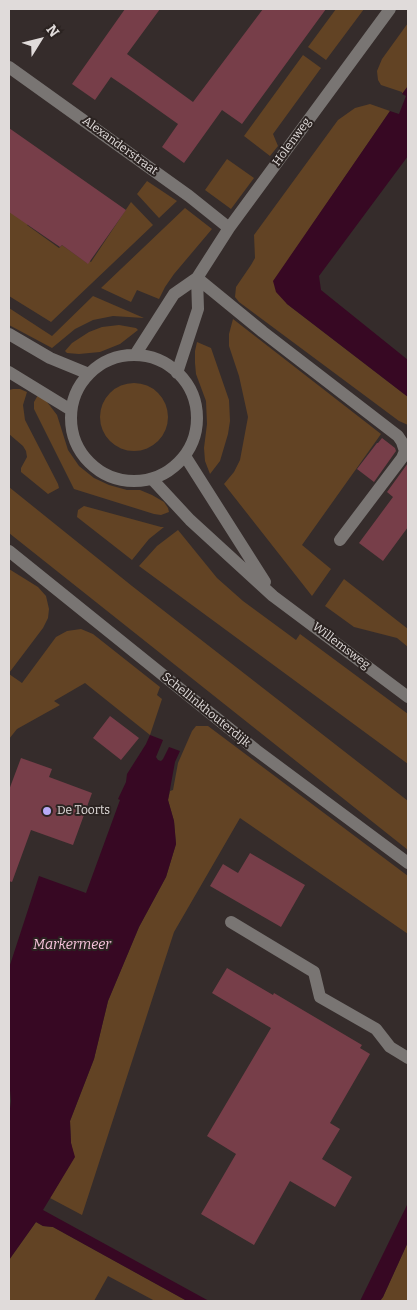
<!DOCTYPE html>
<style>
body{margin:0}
#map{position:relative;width:417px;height:1310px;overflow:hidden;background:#352c2b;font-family:Bitter,serif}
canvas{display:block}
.frame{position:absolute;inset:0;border:10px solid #e0dbda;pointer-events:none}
.north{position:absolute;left:15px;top:15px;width:50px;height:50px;-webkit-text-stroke:4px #2b2321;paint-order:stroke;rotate:54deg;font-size:14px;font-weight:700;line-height:20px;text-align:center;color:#e0dbda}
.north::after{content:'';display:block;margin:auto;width:18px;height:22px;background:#e0dbda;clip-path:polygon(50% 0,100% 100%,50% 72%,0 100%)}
</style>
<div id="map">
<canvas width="417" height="1310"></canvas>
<div class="frame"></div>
<div class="north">N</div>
</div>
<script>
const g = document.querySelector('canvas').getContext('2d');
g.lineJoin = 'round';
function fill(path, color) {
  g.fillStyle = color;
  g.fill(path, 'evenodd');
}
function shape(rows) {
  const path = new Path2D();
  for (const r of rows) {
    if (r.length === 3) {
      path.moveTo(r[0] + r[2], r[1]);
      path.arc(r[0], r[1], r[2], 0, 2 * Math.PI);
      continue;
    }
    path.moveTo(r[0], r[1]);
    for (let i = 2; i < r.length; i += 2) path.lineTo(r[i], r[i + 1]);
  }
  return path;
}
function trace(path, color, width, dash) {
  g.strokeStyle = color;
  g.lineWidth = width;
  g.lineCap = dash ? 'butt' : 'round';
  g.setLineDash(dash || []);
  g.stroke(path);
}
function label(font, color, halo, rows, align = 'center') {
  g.font = font + ' Bitter,serif';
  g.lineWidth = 4;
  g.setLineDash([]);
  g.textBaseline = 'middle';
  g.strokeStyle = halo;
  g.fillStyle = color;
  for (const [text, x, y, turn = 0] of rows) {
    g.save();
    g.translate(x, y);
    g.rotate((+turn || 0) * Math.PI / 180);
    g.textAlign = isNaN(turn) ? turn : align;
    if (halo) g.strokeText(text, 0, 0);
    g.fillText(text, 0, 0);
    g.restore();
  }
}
const green = shape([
 [336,9,364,9,326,60,308,47],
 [408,23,408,86,402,94,402,92,381,85,378,80,377,71,382,59],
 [303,55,321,68,273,134,278,146,270,156,244,136],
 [370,104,390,111,274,281,287,304,408,397,408,425,399,421,239,302,235,297,236,287,251,265,255,258,254,235,338,120,355,108],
 [227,159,254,178,231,209,205,190],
 [147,181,177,201,159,218,137,194],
 [131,202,153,225,51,322,9,296,9,208,29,222,27,225,59,248,62,245,87,263,89,261,91,262],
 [185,208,212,229,174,274,165,287,159,299,137,290,131,302,101,288],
 [93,296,144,318,113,316,93,320,75,329,52,348,9,325,9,308,52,336],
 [233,319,381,434,302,545,331,569,312,596,224,484,234,472,240,460,248,417,239,376,229,346,229,334],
 [119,325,136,328,138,330,120,344,100,352,79,354,67,353,65,351,72,343,89,332,102,327],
 [197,342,211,348,229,400,230,421,228,434,220,461,210,474,205,461,204,448,207,424,206,401,196,374,195,363,195,351],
 [134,417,34],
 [13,389,20,389,27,392,23,405,25,420,58,484,59,488,48,494,21,472,21,468,27,457,26,451,23,446,9,434,9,390],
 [38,395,44,398,57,415,68,450,79,466,94,478,109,485,127,490,140,490,152,495,164,502,168,508,169,512,161,515,154,514,74,489,34,409,34,402],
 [9,487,132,586,408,801,408,850,9,533],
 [84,506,161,527,164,527,149,539,132,560,77,517,78,510],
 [178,530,217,578,243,601,296,640,300,634,408,714,408,764,139,566,157,546],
 [9,569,38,587,46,596,49,609,48,618,43,628,9,673],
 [344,579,408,629,408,647,397,638,354,627,325,606],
 [81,629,93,634,160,687,157,695,162,699,150,735,85,683,54,701,60,705,17,729,9,739,9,674,22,683,56,637,67,631],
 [196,726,208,726,408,876,408,934,240,818,174,932,82,1215,50,1198,74,1157,71,1143,70,1121,94,1059,108,1001,139,927,166,877,176,844,174,821,168,800,170,791,173,790,178,763,192,731],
 [36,1222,43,1226,53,1227,187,1301,155,1301,108,1276,94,1301,9,1301,9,1260],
 [408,1242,408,1301,380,1301,383,1297]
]);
const water = shape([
 [408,86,408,156,319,276,321,290,408,360,408,397,287,304,276,292,273,281,390,111,399,114,406,96,402,94],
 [150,735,163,740,156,757,158,760,161,761,163,759,169,747,180,751,175,762,168,800,174,821,176,844,166,877,139,927,108,1001,94,1059,70,1121,71,1143,75,1157,43,1210,209,1301,187,1301,53,1227,43,1226,36,1222,9,1260,9,1116,11,1101,9,1079,9,968,39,876,86,893,120,800,118,799,126,782,127,774,146,744],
 [408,1203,408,1242,383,1297,380,1301,360,1301]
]);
const building = shape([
 [125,9,160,9,127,54,193,102,263,9,326,9,242,124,222,110,184,163,162,147,178,124,133,92,111,77,95,100,72,84],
 [9,128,126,210,88,264,62,245,60,247,9,212],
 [382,438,395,448,396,451,374,482,357,469,377,443,378,443],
 [408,463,408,527,383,561,359,543,393,497,387,492],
 [110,716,139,738,121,760,93,738],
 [21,758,52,769,49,777,92,793,73,845,31,830,12,882,9,881,9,790],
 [250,853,305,885,281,927,210,886,223,864,238,873],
 [227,968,273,995,274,993,362,1045,360,1048,370,1054,330,1123,340,1129,322,1159,352,1177,335,1207,290,1181,254,1245,201,1214,236,1154,207,1136,271,1028,212,993]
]);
const minor = shape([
 [9,67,189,196,229,228],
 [197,278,263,332,398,436,402,442,405,451,402,458,340,540],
 [9,334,50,358,89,374],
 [135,355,174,294,197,278,229,228,390,9],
 [134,418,63],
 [9,372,71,410],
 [177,373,198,309,197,278],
 [185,456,265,582],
 [152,479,190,520,273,596,408,697],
 [9,551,256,750,408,863],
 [231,922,314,972,320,997,376,1029,390,1047,408,1058]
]);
const markers = [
 [47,811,5,"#b8abf7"]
];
const streetNames = [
 ["Holenweg",292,142,-54],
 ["Alexanderstraat",120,146,36],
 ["Willemsweg",341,646,37],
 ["Schellinkhouterdijk",206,710,39]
];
const poiNames = [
 ["De Toorts",57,811]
];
const waterNames = [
 ["Markermeer",72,945]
];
fill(green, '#624324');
fill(water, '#370823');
fill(building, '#773e49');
trace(minor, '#797573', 12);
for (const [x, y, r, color] of markers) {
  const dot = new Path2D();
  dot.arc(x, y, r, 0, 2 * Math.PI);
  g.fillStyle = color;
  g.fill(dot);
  trace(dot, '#2b2321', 2);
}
label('12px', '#e0dbda', '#2b2321', streetNames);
label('12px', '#e0dbda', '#2b2321', poiNames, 'left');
label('italic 14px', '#f6c2da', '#2b2321', waterNames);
</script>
